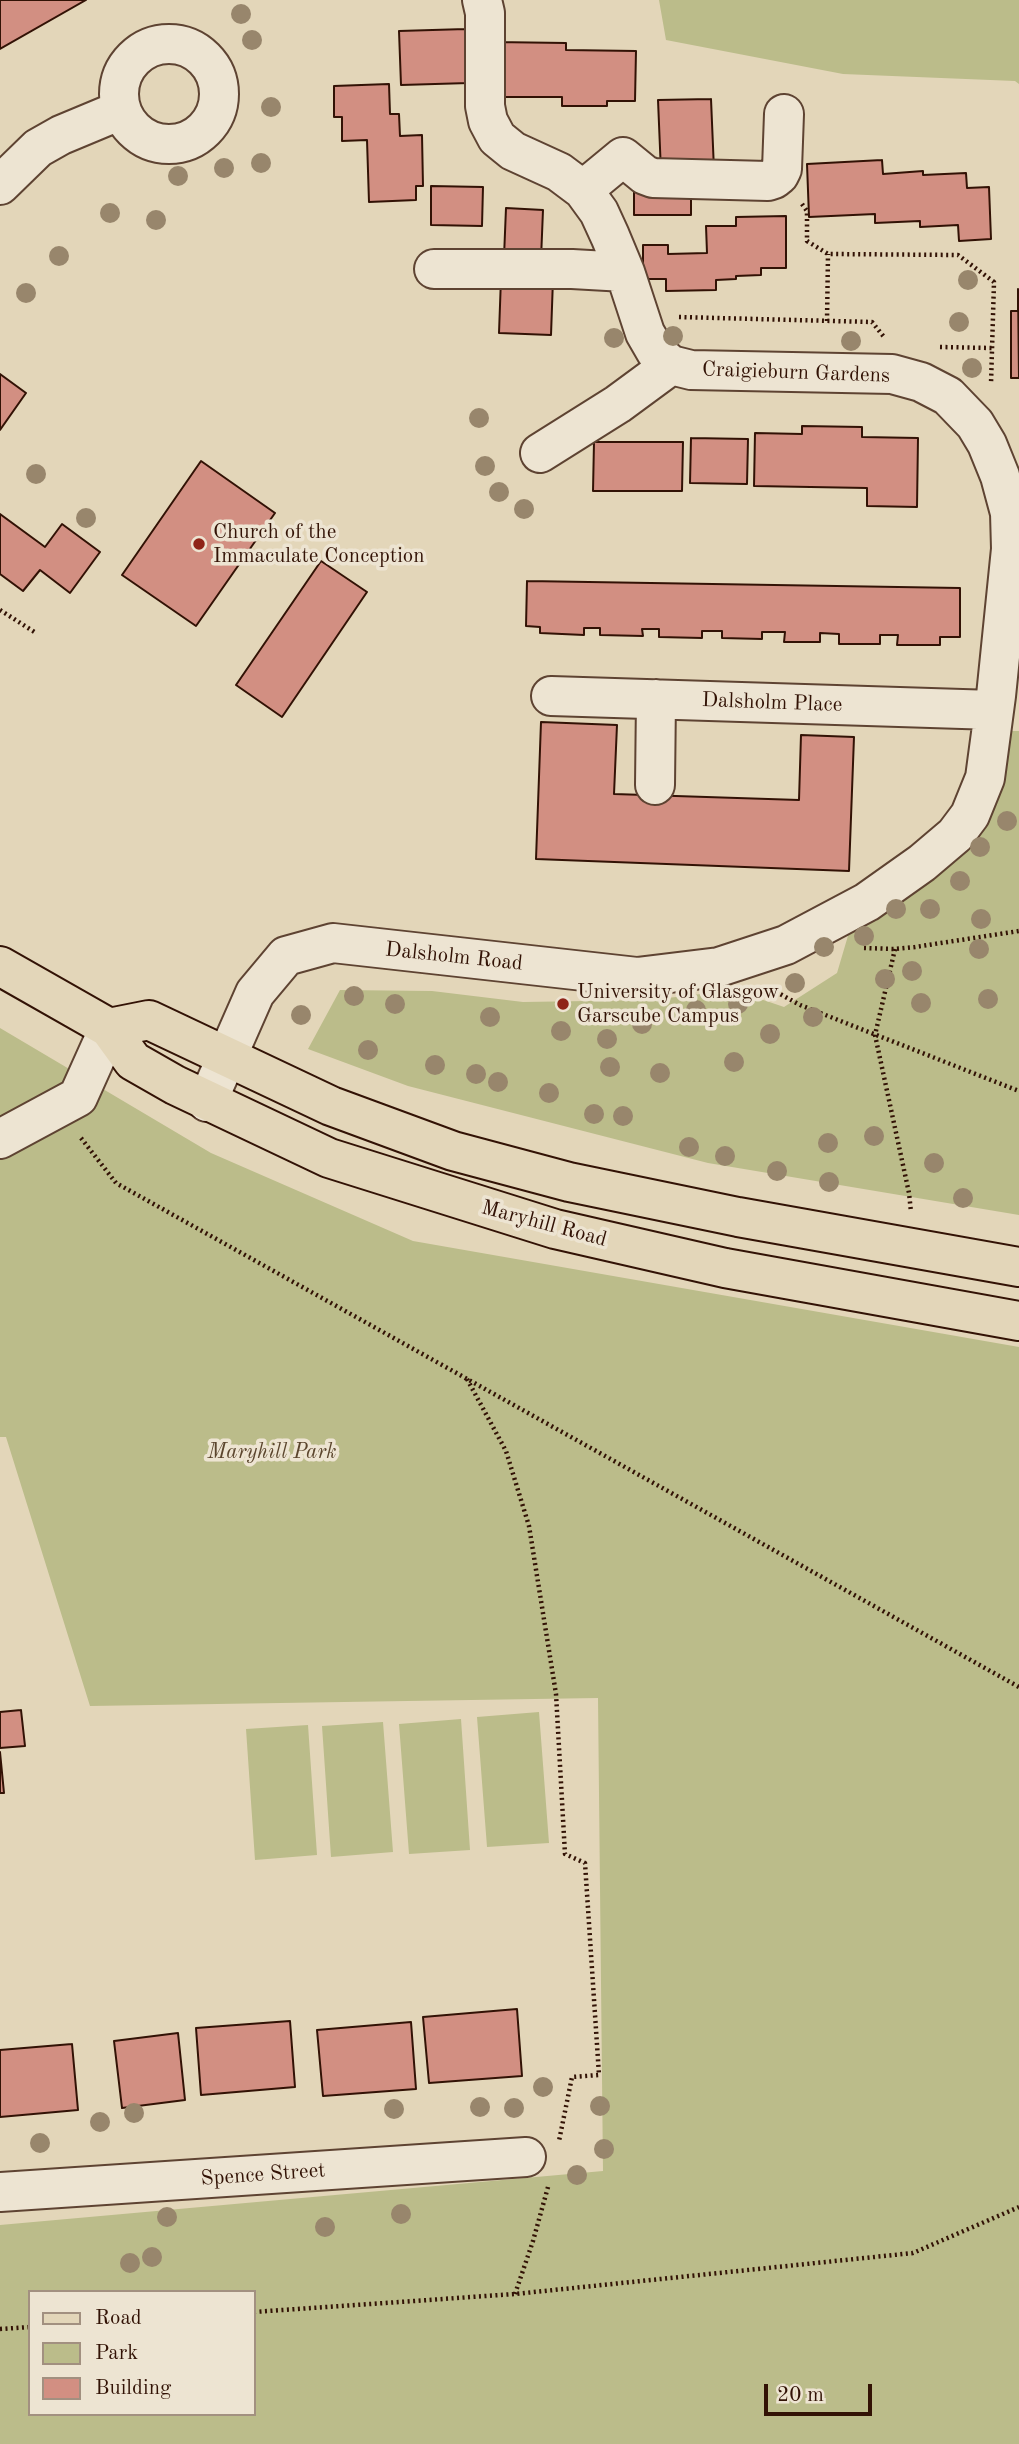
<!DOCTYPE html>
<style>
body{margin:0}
#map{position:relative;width:1019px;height:2444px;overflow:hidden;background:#e3d6b9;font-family:"Old Standard TT",serif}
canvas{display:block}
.legend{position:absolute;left:28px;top:2290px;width:228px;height:126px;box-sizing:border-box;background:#ede4d2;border:2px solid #a29080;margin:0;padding:9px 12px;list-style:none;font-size:21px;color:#321205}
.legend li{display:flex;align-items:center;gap:14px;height:35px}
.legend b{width:35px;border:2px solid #a29080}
.scale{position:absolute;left:764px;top:2384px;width:108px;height:32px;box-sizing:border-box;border:4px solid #321205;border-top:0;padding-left:9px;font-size:21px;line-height:24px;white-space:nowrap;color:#321205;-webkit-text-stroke:5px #ede4d2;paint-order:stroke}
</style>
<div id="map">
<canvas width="1019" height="2444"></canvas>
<ul class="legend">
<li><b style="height:9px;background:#e3d6b9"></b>Road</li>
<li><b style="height:19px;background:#bbbc8a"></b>Park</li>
<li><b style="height:19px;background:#d28f82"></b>Building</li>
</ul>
<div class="scale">20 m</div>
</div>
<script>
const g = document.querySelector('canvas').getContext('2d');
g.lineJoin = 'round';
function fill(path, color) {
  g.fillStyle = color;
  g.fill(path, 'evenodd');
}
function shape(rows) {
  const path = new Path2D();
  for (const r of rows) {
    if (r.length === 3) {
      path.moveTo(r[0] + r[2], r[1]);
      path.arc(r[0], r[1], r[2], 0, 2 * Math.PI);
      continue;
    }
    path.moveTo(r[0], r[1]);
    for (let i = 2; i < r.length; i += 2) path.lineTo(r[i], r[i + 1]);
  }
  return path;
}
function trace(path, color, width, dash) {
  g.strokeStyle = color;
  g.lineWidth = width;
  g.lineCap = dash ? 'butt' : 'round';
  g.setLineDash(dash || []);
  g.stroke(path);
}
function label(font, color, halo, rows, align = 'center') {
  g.font = font + ' "Old Standard TT",serif';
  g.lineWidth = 7;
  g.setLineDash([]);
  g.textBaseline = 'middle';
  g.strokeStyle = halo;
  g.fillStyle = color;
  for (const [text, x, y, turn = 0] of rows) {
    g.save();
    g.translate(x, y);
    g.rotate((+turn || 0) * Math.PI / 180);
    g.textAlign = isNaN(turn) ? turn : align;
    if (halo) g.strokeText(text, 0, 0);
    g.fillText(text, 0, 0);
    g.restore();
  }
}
const green = shape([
 [659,0,1019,0,1019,84,1015,81,843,74,666,40],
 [1011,731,1019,731,1019,1215,708,1163,408,1086,308,1049,340,990,432,991,523,1002,651,1000,734,990,784,1007,837,973,850,929,991,812],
 [0,1028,211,1153,413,1241,1019,1347,1019,2444,0,2444,0,2225,603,2171,598,1698,90,1706,6,1437,0,1437],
 [30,2292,254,2292,254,2414,30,2414],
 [539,1712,549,1843,487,1847,477,1717],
 [461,1719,470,1850,409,1854,399,1724],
 [383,1722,393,1852,331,1857,322,1726],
 [308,1725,317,1855,255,1860,246,1729]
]);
const building = shape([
 [0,0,86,0,0,49,0,0],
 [466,29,469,83,401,85,399,31,466,29],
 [494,42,566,43,566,50,636,51,635,101,607,101,607,106,562,106,562,97,493,97,494,42],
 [389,84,390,114,399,114,400,136,422,135,423,186,416,186,416,200,369,202,367,140,342,141,342,117,334,117,334,86,389,84],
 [711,99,714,170,661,172,658,100,711,99],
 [882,160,883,174,923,171,923,175,966,173,967,188,989,187,991,239,959,241,958,225,920,227,920,221,875,223,875,214,809,217,807,164,882,160],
 [431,186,483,187,482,226,431,225,431,186],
 [634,188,691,189,691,215,634,215,634,188],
 [506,208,543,210,541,259,504,257,506,208],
 [786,216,786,268,761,268,761,275,736,276,736,279,716,280,716,290,666,291,666,279,643,279,643,245,668,245,668,254,707,253,706,226,736,226,736,217,786,216],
 [501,278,553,279,551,335,499,333,501,278],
 [1018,289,1019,378,1011,378,1011,311,1018,311,1018,289],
 [0,374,26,393,0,430,0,374],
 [802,426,862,427,862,437,918,438,917,507,867,506,867,488,754,486,755,433,802,434,802,426],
 [691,438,748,439,747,484,690,483,691,438],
 [594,442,683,442,682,491,593,491,594,442],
 [201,461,275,513,196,626,122,575,201,461],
 [0,514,45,547,62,524,100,552,70,593,40,570,23,591,0,574,0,514],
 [321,561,367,592,282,717,236,685,321,561],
 [527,581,960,588,960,637,940,637,940,645,897,645,898,635,880,635,880,644,839,644,839,634,820,633,820,642,784,642,785,632,762,632,762,639,722,638,722,631,702,631,702,638,659,637,659,629,642,629,643,636,600,635,600,628,584,628,584,635,540,633,540,627,526,626,527,581],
 [541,722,617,725,614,794,799,800,801,735,854,737,849,871,536,859,541,722],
 [21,1710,25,1746,0,1748,0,1712,21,1710],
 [0,1752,4,1793,0,1793,0,1752],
 [517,2009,522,2076,429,2083,423,2017,517,2009],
 [290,2021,295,2087,201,2095,196,2028,290,2021],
 [411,2022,416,2089,323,2096,317,2030,411,2022],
 [178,2033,185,2100,122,2108,114,2041,178,2033],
 [72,2044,78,2110,0,2117,0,2050,72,2044]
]);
const path = shape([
 [802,204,807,211,807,241,828,254,958,255,994,282,991,384],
 [679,317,872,322,884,337],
 [827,321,828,254],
 [940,347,992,348],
 [0,610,36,633],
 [864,948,895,949,915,947,1019,931],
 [895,949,875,1035,909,1193,911,1212],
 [771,989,800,1005,1019,1091],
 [81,1138,116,1183,1019,1687],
 [467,1379,506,1451,529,1526,556,1694,565,1854,585,1863,599,2075,572,2077,559,2141],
 [515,2294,533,2241,548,2187],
 [254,2312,515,2294,913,2253,1019,2207],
 [0,2329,30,2327]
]);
const minor = shape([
 [169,94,50],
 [0,185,38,148,61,135,121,110],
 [583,190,623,157,645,175,653,178,768,181,774,179,779,175,782,169,784,114],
 [434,269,572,269,625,272],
 [540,453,618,404,671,365],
 [551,696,994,710],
 [655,785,656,699],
 [207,1102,255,993,286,956,333,943,637,977,719,967,786,945,867,902,922,863,955,835,970,815,985,778,996,696,1011,549,1010,513,1000,476,987,444,975,424,948,396,921,382,892,374,691,370,671,365,656,352,645,333,625,272,610,236,599,212,583,190,559,172,513,151,497,138,488,121,485,106,485,13,482,0],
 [0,1139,78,1097,109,1028],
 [0,2192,526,2157]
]);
const major = shape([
 [0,966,109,1028,133,1061,175,1085,329,1158,555,1229,725,1268,1019,1321],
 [109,1028,149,1020,331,1106,453,1151,569,1182,738,1217,1019,1267]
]);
const trees = [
 [241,14],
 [252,40],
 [271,107],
 [261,163],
 [224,168],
 [178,176],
 [110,213],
 [156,220],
 [59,256],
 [968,280],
 [26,293],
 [959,322],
 [673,336],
 [614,338],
 [851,341],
 [972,368],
 [479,418],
 [485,466],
 [36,474],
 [499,492],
 [524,509],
 [86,518],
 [1007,821],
 [980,847],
 [960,881],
 [896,909],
 [930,909],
 [981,919],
 [864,936],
 [824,947],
 [979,949],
 [912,971],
 [885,979],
 [795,983],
 [354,996],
 [988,999],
 [921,1003],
 [395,1004],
 [738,1004],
 [696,1010],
 [301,1015],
 [490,1017],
 [813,1017],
 [642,1024],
 [561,1031],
 [770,1034],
 [607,1039],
 [368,1050],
 [734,1062],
 [435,1065],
 [610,1067],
 [660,1073],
 [476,1074],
 [498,1082],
 [549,1093],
 [594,1114],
 [623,1116],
 [874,1136],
 [828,1143],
 [689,1147],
 [725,1156],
 [934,1163],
 [777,1171],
 [829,1182],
 [963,1198],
 [543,2087],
 [600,2106],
 [480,2107],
 [514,2108],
 [394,2109],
 [134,2113],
 [100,2122],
 [40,2143],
 [604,2149],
 [577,2175],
 [401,2214],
 [167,2217],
 [325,2227],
 [152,2257],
 [130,2263]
];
const markers = [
 [199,544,7,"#8f2418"],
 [563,1004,7,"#8f2418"]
];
const streetNames = [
 ["Craigieburn Gardens",796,373,2],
 ["Dalsholm Place",772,703,2],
 ["Dalsholm Road",454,957,6],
 ["Maryhill Road",544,1224,15],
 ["Spence Street",263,2175,-4]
];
const poiNames = [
 ["Church of the",213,532],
 ["Immaculate Conception",213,556],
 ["University of Glasgow",577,992],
 ["Garscube Campus",577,1016]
];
const parkNames = [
 ["Maryhill Park",272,1452]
];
fill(green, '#bbbc8a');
fill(building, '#d28f82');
trace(building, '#321205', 2);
trace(minor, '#5e4332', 42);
trace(major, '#321205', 42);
trace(path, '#321205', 4.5, [2, 3.5]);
trace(minor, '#ede4d2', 38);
trace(major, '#e3d6b9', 38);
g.fillStyle = '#98866c';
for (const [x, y] of trees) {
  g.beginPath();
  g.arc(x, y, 10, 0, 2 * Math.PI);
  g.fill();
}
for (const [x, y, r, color] of markers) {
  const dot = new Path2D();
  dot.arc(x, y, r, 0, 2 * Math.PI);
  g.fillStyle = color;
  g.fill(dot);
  trace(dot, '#ede4d2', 2.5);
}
label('21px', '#321205', '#ede4d2', streetNames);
label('21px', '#321205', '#ede4d2', poiNames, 'left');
label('italic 21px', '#5b452d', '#ede4d2', parkNames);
</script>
